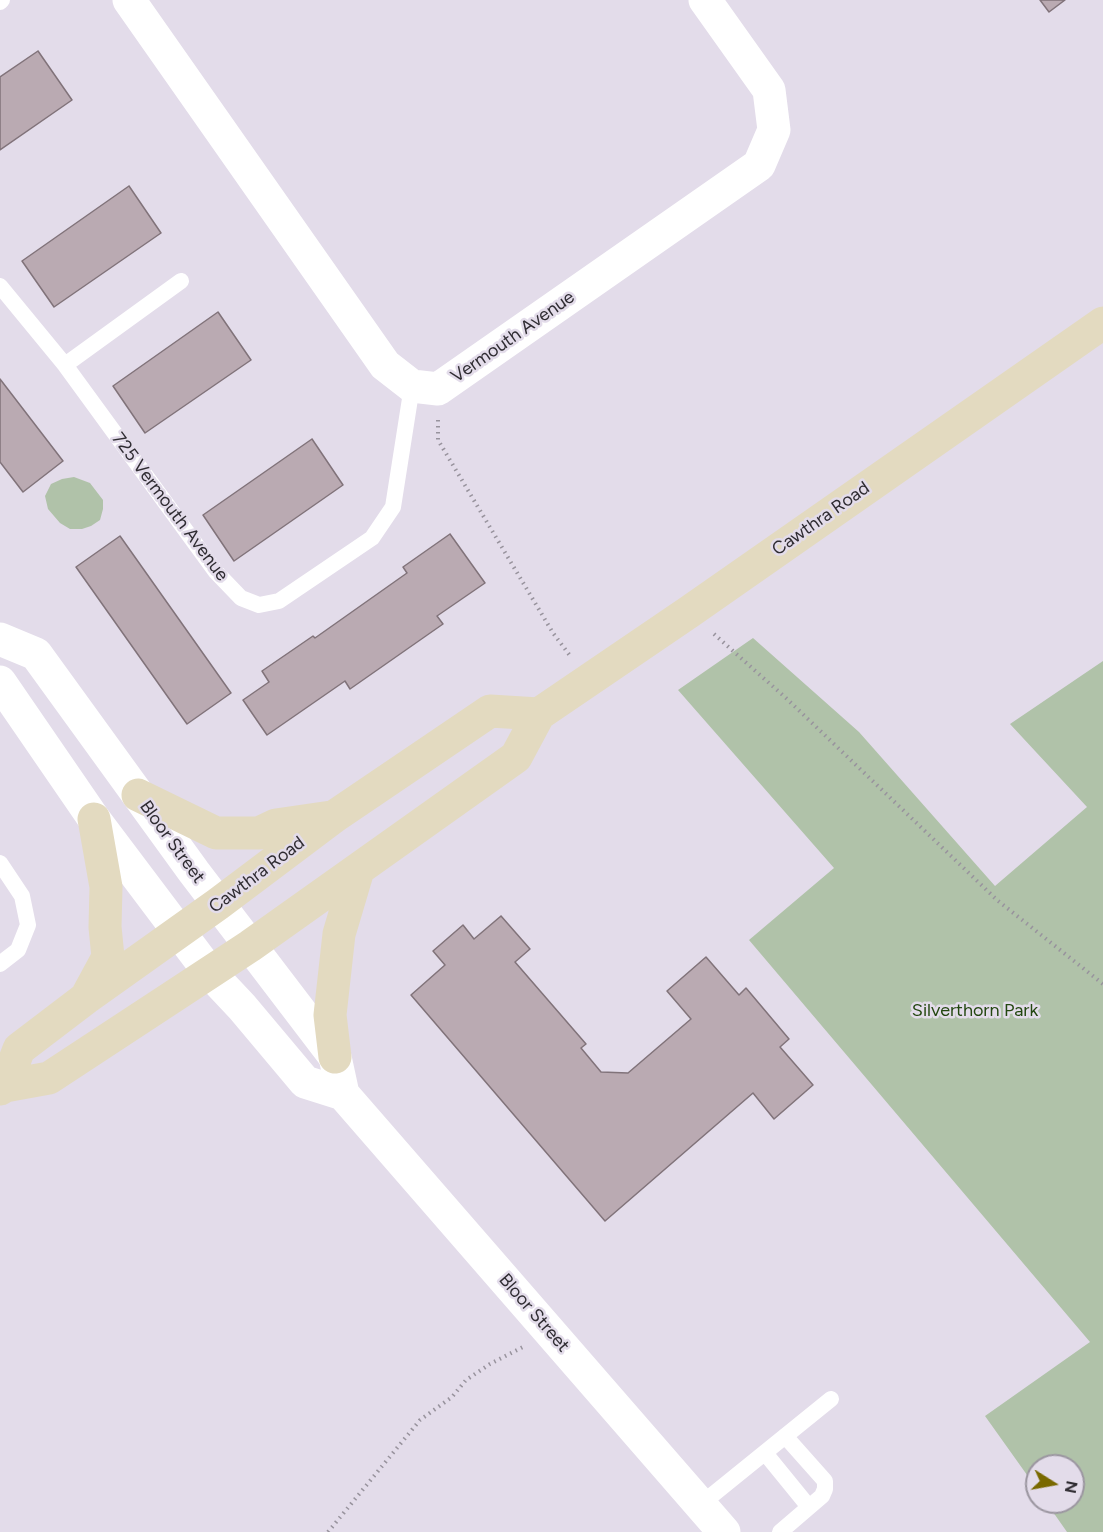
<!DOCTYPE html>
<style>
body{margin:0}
#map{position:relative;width:1103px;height:1532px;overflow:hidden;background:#e3dcea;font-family:Figtree,sans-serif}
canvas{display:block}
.north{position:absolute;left:1025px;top:1454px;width:60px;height:60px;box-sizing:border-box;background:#e3dcea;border:2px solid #9b96a0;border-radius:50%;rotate:101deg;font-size:16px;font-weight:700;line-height:24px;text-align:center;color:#2f2c32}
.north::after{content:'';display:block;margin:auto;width:21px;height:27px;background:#796900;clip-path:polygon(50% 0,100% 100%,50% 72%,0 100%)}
</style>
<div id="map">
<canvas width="1103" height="1532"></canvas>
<div class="north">N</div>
</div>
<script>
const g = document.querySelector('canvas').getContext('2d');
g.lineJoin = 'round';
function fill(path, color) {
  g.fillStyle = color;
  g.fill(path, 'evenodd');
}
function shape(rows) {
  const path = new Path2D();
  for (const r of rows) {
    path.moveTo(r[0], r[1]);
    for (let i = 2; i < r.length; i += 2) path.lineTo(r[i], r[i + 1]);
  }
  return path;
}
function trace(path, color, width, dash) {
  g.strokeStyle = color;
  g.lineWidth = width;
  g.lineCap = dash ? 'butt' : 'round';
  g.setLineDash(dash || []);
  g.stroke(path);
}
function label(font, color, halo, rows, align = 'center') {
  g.font = font + ' Figtree,sans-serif';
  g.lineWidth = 5;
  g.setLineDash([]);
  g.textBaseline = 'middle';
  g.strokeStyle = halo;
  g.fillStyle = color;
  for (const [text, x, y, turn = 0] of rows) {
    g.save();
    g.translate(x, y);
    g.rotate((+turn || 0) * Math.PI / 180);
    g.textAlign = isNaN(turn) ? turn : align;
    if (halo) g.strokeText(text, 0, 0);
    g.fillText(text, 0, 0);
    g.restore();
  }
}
const green = shape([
 [74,477,90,483,103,500,103,509,100,520,91,526,82,529,70,529,60,523,48,509,45,496,51,484,62,479],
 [753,638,859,732,995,886,1087,807,1010,724,1103,661,1103,1532,1067,1532,1046,1502,1073,1502,1073,1466,1037,1466,1037,1489,985,1416,1090,1342,749,940,834,868,678,690]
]);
const building = shape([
 [1040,0,1065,0,1049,12,1040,0],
 [38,51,72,100,0,150,0,77,38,51],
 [129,186,161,233,54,307,22,261,129,186],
 [218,312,251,360,145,433,113,386,218,312],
 [0,379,63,461,23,492,0,462,0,379],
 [312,439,343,485,234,561,203,515,312,439],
 [450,534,485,583,437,616,443,624,350,689,345,681,267,735,243,700,269,682,262,671,313,636,315,638,407,573,403,567,450,534],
 [120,536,231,693,187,724,76,567,120,536],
 [501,916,530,949,515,962,586,1044,581,1048,601,1072,628,1073,691,1019,667,991,706,957,739,995,746,988,789,1039,780,1047,813,1085,774,1119,753,1093,605,1221,411,995,445,965,433,951,463,925,474,939,501,916]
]);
const path = shape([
 [438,420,438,440,553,633,571,657],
 [714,634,787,699,997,900,1103,984],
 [328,1532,420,1420,452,1397,466,1380,490,1364,523,1347]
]);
const service = shape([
 [0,2,2,0],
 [0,286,65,365,216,572,241,598,259,605,279,601,372,538,393,507,412,386],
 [65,365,181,281],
 [0,863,22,896,28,925,18,950,0,964],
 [765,1453,809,1507],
 [700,1505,831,1399],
 [780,1532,822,1496,825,1489,825,1481,785,1436]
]);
const minor = shape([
 [129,0,385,365,412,386,438,389,759,165,774,130,769,90,705,0]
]);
const tertiary = shape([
 [0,639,36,654,194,872,335,1057,343,1094,724,1532],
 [0,682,94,819,210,973,242,1007,305,1082,343,1094]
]);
const secondary = shape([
 [138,795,216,833,259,833,276,825,331,817],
 [88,994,108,957,105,927,106,887,94,819],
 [335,1057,330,1015,339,934,358,870],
 [5,1086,19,1049,86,998,218,904,335,816,490,711,539,714],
 [0,1089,5,1086,49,1078,250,946,516,757,539,714,689,612,1103,323]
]);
const streetNames = [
 ["Vermouth Avenue",513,337,-35],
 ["725 Vermouth Avenue",170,507,53],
 ["Cawthra Road",821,519,-35],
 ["Bloor Street",172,842,54],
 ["Cawthra Road",257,875,-37],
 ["Bloor Street",534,1313,49]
];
const parkNames = [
 ["Silverthorn Park",975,1011]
];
fill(green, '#b0c2a9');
fill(building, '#baaab2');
trace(building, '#81737a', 1.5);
trace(path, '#98939d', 4, [1.5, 4.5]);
trace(service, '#fff', 16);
trace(minor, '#fff', 33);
trace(tertiary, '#fff', 33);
trace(secondary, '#e3dac0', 33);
label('18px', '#2f2c32', '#e3dcea', streetNames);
label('18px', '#234710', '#e3dcea', parkNames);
</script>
